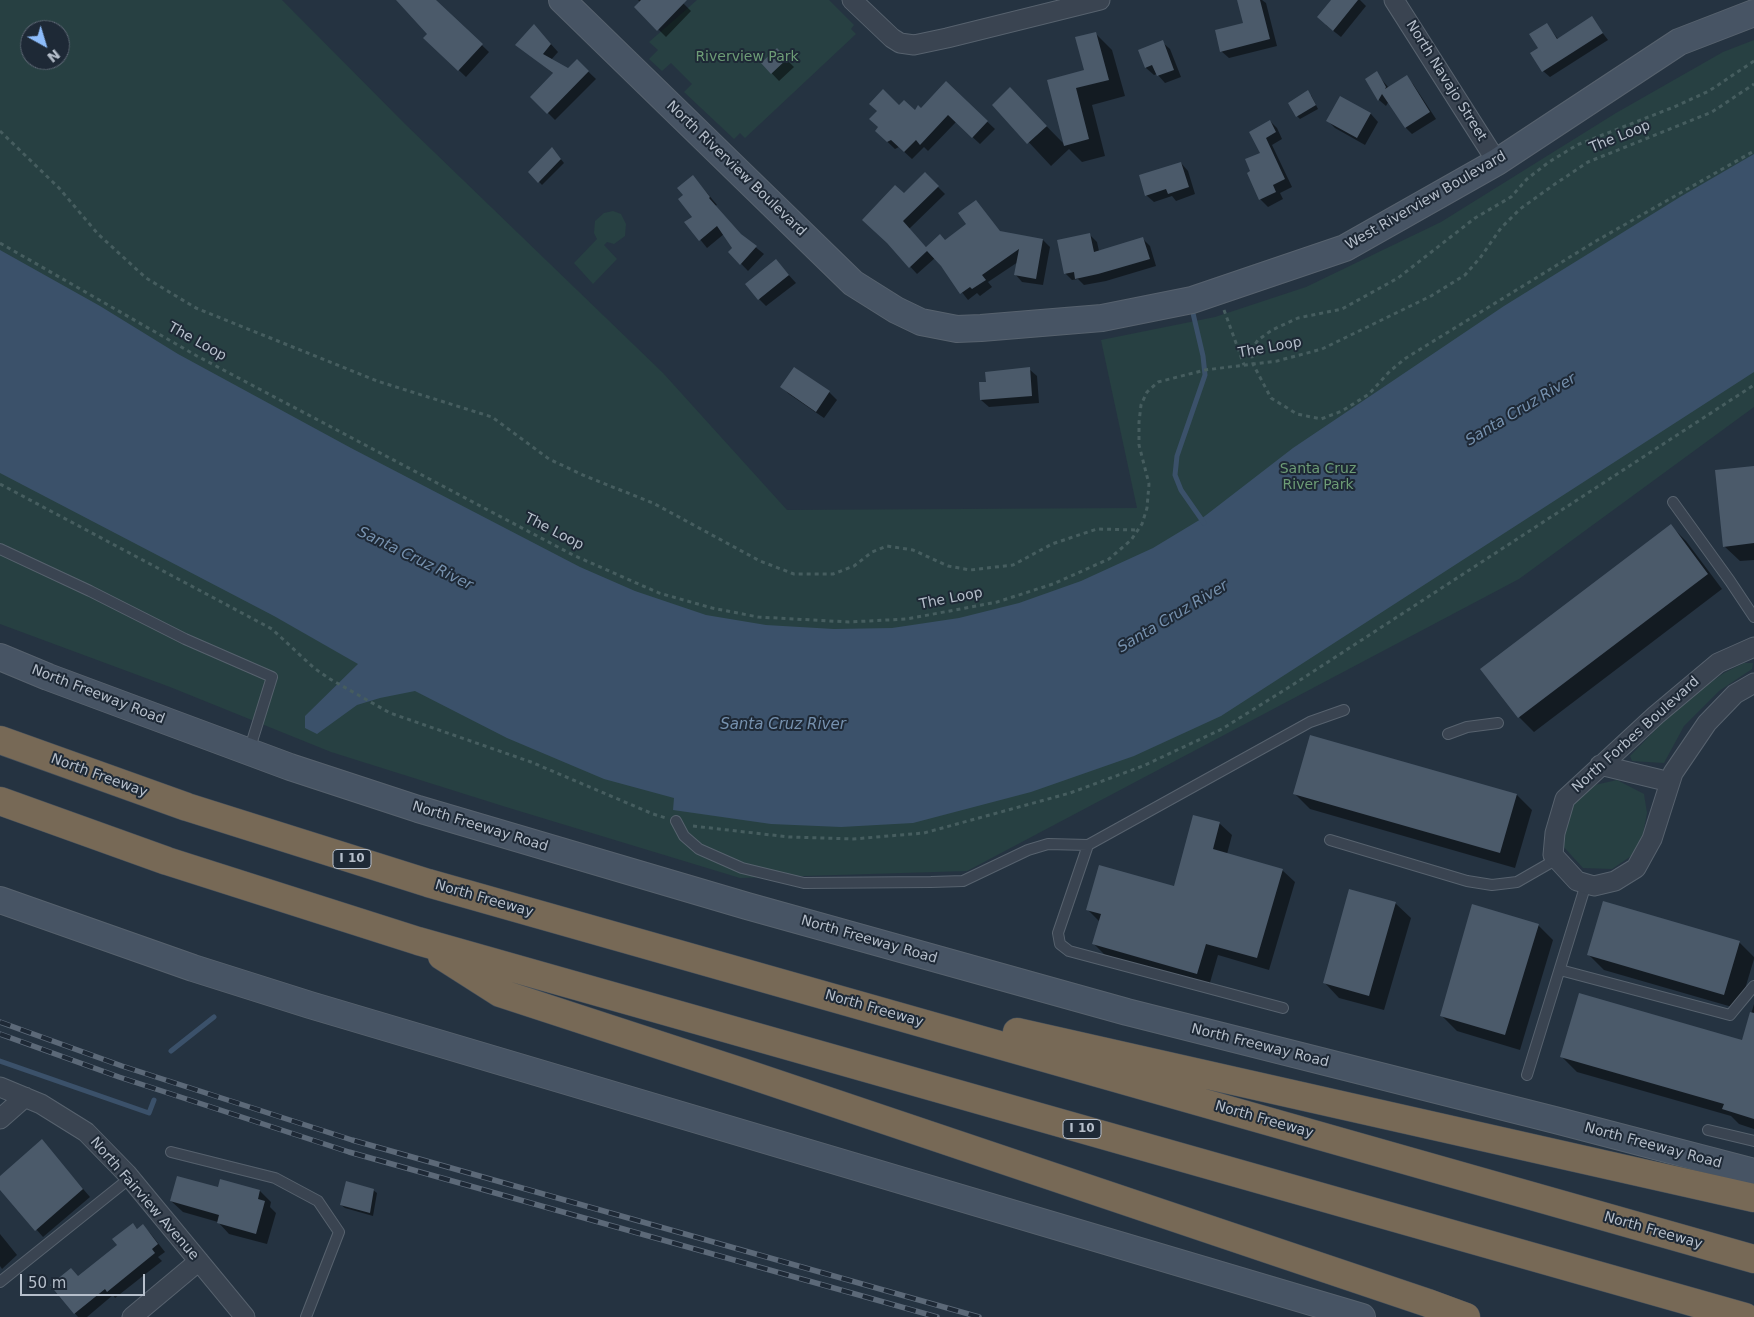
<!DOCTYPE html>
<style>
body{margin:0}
#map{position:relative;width:1754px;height:1317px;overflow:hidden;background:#253341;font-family:"DejaVu Sans",sans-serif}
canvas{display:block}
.north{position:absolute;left:20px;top:20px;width:50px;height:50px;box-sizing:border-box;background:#1e2936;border:1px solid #5b6572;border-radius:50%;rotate:141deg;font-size:14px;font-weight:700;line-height:20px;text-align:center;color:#b6bfcb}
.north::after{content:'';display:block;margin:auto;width:18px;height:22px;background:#8dbcfa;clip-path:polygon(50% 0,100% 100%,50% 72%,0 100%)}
.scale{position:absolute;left:20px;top:1274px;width:125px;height:22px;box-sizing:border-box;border:2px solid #b6bfcb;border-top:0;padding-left:6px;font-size:15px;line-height:18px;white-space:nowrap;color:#b6bfcb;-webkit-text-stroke:4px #1e2936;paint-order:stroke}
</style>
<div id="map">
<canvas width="1754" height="1317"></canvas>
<div class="north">N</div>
<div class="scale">50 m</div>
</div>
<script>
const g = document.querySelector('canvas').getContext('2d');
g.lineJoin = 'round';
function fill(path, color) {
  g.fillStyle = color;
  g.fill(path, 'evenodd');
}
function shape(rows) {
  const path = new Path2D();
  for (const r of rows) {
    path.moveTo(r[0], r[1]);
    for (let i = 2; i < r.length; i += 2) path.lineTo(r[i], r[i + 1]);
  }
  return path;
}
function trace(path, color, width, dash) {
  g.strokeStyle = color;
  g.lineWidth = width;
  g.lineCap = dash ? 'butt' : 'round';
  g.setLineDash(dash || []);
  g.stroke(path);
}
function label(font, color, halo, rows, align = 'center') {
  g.font = font + ' "DejaVu Sans",sans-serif';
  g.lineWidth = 4;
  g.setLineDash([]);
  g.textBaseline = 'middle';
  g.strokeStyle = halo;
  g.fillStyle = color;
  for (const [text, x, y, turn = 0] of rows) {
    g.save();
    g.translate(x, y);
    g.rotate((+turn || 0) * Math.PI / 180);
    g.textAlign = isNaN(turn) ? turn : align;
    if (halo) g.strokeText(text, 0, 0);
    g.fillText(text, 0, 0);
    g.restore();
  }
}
const green = shape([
 [0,0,282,0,405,124,663,373,787,510,1137,508,1101,340,1215,317,1306,287,1441,222,1616,113,1723,52,1754,40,1754,407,1519,579,967,871,740,878,506,807,331,752,170,687,0,624],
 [30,30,60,30,60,60,30,60],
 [697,0,829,0,854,25,851,29,856,34,745,138,740,133,734,139,684,92,692,84,671,63,662,71,649,59,658,50,649,42],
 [613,211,621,214,626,224,625,236,614,244,607,242,604,245,617,259,593,284,574,263,597,239,594,233,595,221,604,213],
 [1744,663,1753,663,1752,669,1719,691,1684,726,1664,763,1632,761,1630,756,1684,701,1724,673],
 [1617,780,1644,794,1647,813,1640,850,1612,869,1583,868,1561,844,1570,808,1586,787]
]);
const water = shape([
 [1754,154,1754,372,1221,716,1134,756,1031,792,913,823,841,827,771,824,673,810,674,798,604,779,507,738,415,691,380,698,357,705,317,734,305,728,305,716,358,664,274,616,0,473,0,250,100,306,178,354,351,448,580,567,635,591,706,615,766,625,834,629,892,628,959,618,1019,603,1081,581,1153,548,1201,519,1293,448,1504,306,1680,197]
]);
const shadow = shape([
 [409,0,435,0,489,52,466,77,425,38,429,34],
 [638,0,680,0,691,11,666,37,636,7,640,2],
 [1241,0,1262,0,1266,3,1277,46,1229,58,1221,51,1245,24],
 [1333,0,1360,0,1366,6,1341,37,1326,25],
 [1591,18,1608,40,1550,77,1543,71,1540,48,1547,25,1558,39],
 [541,33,558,52,551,60,568,69,577,61,596,79,555,120,532,97,554,74,517,45],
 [1095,33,1112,50,1125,96,1092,105,1105,156,1082,162,1069,149,1051,166,994,105,1010,89,1065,145,1049,81,1085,71],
 [1162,42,1170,49,1181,77,1165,83,1157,74,1154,75,1146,68,1140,51],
 [784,57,794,67,779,81,762,63],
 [1376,73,1389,88,1406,77,1413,84,1436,119,1412,134,1406,128,1389,101,1386,106,1379,100,1367,79],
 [946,83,995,129,980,144,956,122,928,151,924,147,912,159,899,147,895,149,876,131,899,106,915,111,921,110],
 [1311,95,1318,109,1300,119,1297,116],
 [1341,98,1371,114,1378,122,1365,145,1335,128,1328,121],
 [1270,121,1277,128,1282,139,1272,145,1292,187,1280,193,1283,199,1268,207,1260,199,1252,171,1261,153],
 [555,152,564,163,542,185,530,172],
 [1181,163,1188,171,1195,194,1176,201,1172,196,1154,202,1146,195],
 [925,174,945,194,909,229,927,248,945,241,968,224,976,201,1001,233,1043,240,1050,247,1043,285,1022,282,1015,274,1018,262,988,282,992,287,980,296,977,293,968,300,935,258,917,274,891,246,904,195],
 [693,176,717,205,715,206,743,237,764,254,748,271,730,252,734,248,724,234,707,248,686,222,694,217,684,195],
 [1090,235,1097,242,1099,251,1143,239,1150,246,1156,266,1106,281,1084,285,1078,279,1072,280,1065,273],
 [776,261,796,283,766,306,759,299],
 [795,368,829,392,837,400,824,418,789,394,782,387],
 [1029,369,1037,376,1039,403,989,407,981,400,987,383],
 [1754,468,1754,560,1740,561,1724,546],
 [1671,526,1686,541,1722,589,1534,732,1519,717],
 [1294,793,1517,795,1532,810,1515,868,1310,809],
 [1219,823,1232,835,1227,854,1282,870,1295,882,1269,970,1218,955,1209,986,1106,956,1093,943,1100,922,1087,909,1175,888],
 [1395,903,1411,918,1384,1010,1339,998,1324,982],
 [1538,925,1553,940,1520,1050,1457,1031,1442,1016],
 [1739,942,1754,957,1754,959,1739,1009,1604,970,1589,955],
 [1754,1004,1754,1129,1739,1124,1731,1116,1577,1072,1562,1057,1743,1042],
 [42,1141,90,1197,43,1237,0,1188,0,1178],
 [221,1180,260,1191,271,1202,270,1207,276,1213,267,1244,229,1234,218,1222,183,1212,171,1201,219,1189],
 [373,1190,377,1193,373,1216,345,1208,341,1205],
 [133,1224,138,1230,143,1226,150,1233,165,1252,158,1257,162,1261,115,1298,113,1295,87,1317,78,1317,51,1285,79,1278,118,1245],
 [0,1234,17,1255,2,1269,0,1266]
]);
const stream = shape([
 [1192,309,1203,356,1205,375,1177,456,1175,475,1181,490,1204,523],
 [171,1051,214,1017],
 [0,1061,149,1113,154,1100]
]);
const building = shape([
 [396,0,436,0,483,44,458,71,423,38,427,34],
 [641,0,687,0,657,31,634,7],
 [1237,0,1260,0,1270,39,1220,52,1215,30,1243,23],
 [1331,0,1358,0,1333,31,1317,17],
 [1592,16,1603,33,1542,72,1530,53,1538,48,1529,34,1547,23,1557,39],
 [534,24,551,44,543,54,568,68,577,59,589,71,547,114,530,97,553,73,515,45],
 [1096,32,1109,80,1076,88,1089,139,1064,146,1047,80,1084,70,1075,37],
 [1163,40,1174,70,1157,76,1152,65,1145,68,1138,50],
 [777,48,787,59,771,74,761,63],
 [1377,71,1386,87,1385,89,1407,75,1430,112,1405,128,1382,94,1378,101,1365,79],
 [946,81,988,121,972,138,948,115,920,145,916,140,904,152,891,140,887,142,875,131,878,127,869,119,877,111,869,104,883,89,899,105,904,100,915,110,918,105,921,108],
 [1010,87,1047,126,1027,144,992,105],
 [1308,90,1316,105,1296,117,1288,103],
 [1340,96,1371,113,1357,138,1326,121],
 [1270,120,1276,132,1266,138,1285,179,1273,185,1276,192,1259,200,1247,173,1250,171,1245,159,1260,153,1249,132],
 [552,147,561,159,538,183,528,172],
 [1181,162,1189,187,1168,194,1166,189,1145,196,1139,175],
 [925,172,939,186,903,221,926,247,940,234,945,240,966,224,958,213,976,200,1000,231,1043,239,1036,279,1014,275,1019,249,982,275,986,280,972,289,970,287,960,294,941,266,927,251,909,268,887,243,862,220,895,185,904,193],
 [693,175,710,197,709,198,741,234,757,246,740,265,728,252,732,248,717,226,699,241,684,222,692,217,678,199,683,195,677,188],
 [1090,233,1094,252,1143,237,1150,259,1098,274,1075,279,1074,272,1064,274,1057,240],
 [776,259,789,275,758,300,745,284],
 [794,367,830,391,816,412,780,387],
 [1030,367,1032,396,980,400,979,382,986,382,985,372],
 [1754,466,1754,543,1723,547,1715,470],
 [1671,524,1708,574,1518,718,1480,669],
 [1310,735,1517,794,1500,853,1293,794],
 [1193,815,1220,822,1213,849,1283,869,1257,958,1206,944,1197,974,1092,944,1101,914,1086,910,1099,865,1174,886],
 [1349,889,1396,902,1369,996,1323,983],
 [1603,901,1740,941,1724,995,1587,955],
 [1472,904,1539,924,1505,1035,1440,1016],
 [1579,993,1742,1040,1750,1012,1754,1013,1754,1119,1722,1109,1724,1104,1560,1057],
 [42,1139,83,1189,35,1231,0,1190,0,1176],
 [177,1176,218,1187,220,1179,260,1190,258,1199,265,1201,256,1234,217,1223,219,1215,170,1201],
 [346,1181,374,1189,370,1213,340,1205],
 [133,1223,137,1229,143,1224,158,1244,152,1249,155,1253,107,1292,105,1289,74,1314,50,1285,71,1268,78,1276,117,1245,112,1239]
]);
const path = shape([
 [1754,61,1709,91,1674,107,1577,145,1549,162,1527,179,1511,197,1475,218,1398,278,1342,309,1298,318,1272,330,1258,340,1251,350,1253,364,1271,398,1297,414,1321,419,1342,411,1369,394,1390,371,1406,358,1596,241,1754,151],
 [0,131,59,188,98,234,146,278,196,308,377,381,492,417,549,459,585,476,653,503,760,561,794,574,833,574,854,566,872,552,887,546,913,550,948,566,970,570,1013,565,1052,544,1097,529,1138,530],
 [0,243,197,356,573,555,659,593,712,608,758,617,849,622,907,619,997,602,1053,584,1109,559,1131,540,1142,524,1147,508,1149,484,1139,445,1139,422,1141,405,1147,392,1158,382,1205,370,1277,361,1322,349,1431,296,1465,275,1480,258,1501,228,1520,209,1555,184,1588,162,1712,112,1754,84],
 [1224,310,1244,365],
 [0,484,272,629,314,668,330,679,390,713,531,762,653,814,666,818],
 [693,826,789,837,853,839,924,833,1070,793,1143,766,1222,729,1294,684,1754,385]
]);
const lane = shape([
 [1673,502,1730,581,1754,617],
 [0,549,90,591,185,639,272,677,249,751],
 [1448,734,1467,727,1498,723],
 [676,821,684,836,699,849,742,868,804,883,931,882,963,881,1028,850,1048,844,1088,845],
 [1330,840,1467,881,1492,885,1517,882,1557,859],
 [1560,970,1730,1015,1754,986],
 [1283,1008,1069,951,1060,944,1058,933,1088,845,1310,722,1344,710],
 [1527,1075,1586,884],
 [1708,1130,1754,1141],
 [171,1152,275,1178,318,1201,339,1232,306,1317],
 [0,1282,130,1178]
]);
const street = shape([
 [852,0,892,38,900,43,914,45,947,38,1100,0],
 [1394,0,1497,162],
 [1754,647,1718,663,1656,715,1565,799,1555,833,1553,855,1577,881,1594,886,1615,881,1636,868,1652,839,1673,773,1707,723,1735,694,1754,683],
 [1600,765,1670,782],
 [0,1087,41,1104,86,1132,127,1174,245,1317],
 [0,1119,25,1097],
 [132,1317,199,1261]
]);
const secondary = shape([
 [562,0,853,283,896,310,921,322,957,329,981,328,1102,318,1192,300,1345,248,1497,162,1679,42,1754,13],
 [0,657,48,677,290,767,418,809,747,906,1127,1012,1555,1120,1754,1172],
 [0,900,193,968,310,1005,1362,1317]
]);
const highway = shape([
 [0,740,187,807,428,883,1754,1259],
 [0,801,167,861,418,941,1745,1317],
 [442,956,500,993,742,1072,1428,1303,1466,1317],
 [1017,1032,1754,1198]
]);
const rail = shape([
 [0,1022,122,1066,352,1140,979,1317],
 [0,1034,119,1077,349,1152,937,1317]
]);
const shields = [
 [352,859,38],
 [1082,1129,38]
];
const shieldNames = [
 ["I 10",352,859],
 ["I 10",1082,1129]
];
const parkNames = [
 ["Riverview Park",747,57],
 ["Santa Cruz",1318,469],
 ["River Park",1318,485]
];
const streetNames = [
 ["North Navajo Street",1446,81,58],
 ["The Loop",1620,137,-22],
 ["North Riverview Boulevard",736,169,44],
 ["West Riverview Boulevard",1426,201,-30],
 ["The Loop",197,342,29],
 ["The Loop",1270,348,-10],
 ["The Loop",554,532,27],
 ["The Loop",951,599,-11],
 ["North Freeway Road",98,695,21],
 ["North Forbes Boulevard",1636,735,-42],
 ["North Freeway",99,776,20],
 ["North Freeway Road",480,827,17],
 ["North Freeway",484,899,16],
 ["North Freeway Road",869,940,16],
 ["North Freeway",874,1009,16],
 ["North Freeway Road",1260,1046,14],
 ["North Freeway",1264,1120,16],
 ["North Freeway Road",1653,1146,15],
 ["North Fairview Avenue",144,1199,49],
 ["North Freeway",1653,1231,16]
];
const waterNames = [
 ["Santa Cruz River",1521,410,-31],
 ["Santa Cruz River",415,559,26],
 ["Santa Cruz River",1173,617,-31],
 ["Santa Cruz River",783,725]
];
fill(green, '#274042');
fill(water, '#3b516a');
fill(shadow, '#0007');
trace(stream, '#3b516a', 5);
fill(building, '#4b5a6a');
trace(lane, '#57626e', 12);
trace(street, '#57626e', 21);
trace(secondary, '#57626e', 28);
trace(highway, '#444f5b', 29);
trace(path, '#465d5f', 3, [4, 4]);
trace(lane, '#3a4451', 10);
trace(street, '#3a4451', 19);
trace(secondary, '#475464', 26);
trace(highway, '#776956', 28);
trace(rail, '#5c6978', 5.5);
trace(rail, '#1e2936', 4, [11]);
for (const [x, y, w] of shields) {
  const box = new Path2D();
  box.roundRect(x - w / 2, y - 9.5, w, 19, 4);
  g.fillStyle = '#1e2936';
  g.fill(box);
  trace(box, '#b6bfcb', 1);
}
label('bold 12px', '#b6bfcb', null, shieldNames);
label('14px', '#6d9c76', '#1e2936', parkNames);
label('14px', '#b6bfcb', '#1e2936', streetNames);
label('italic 15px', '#7691ae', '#1e2936', waterNames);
</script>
